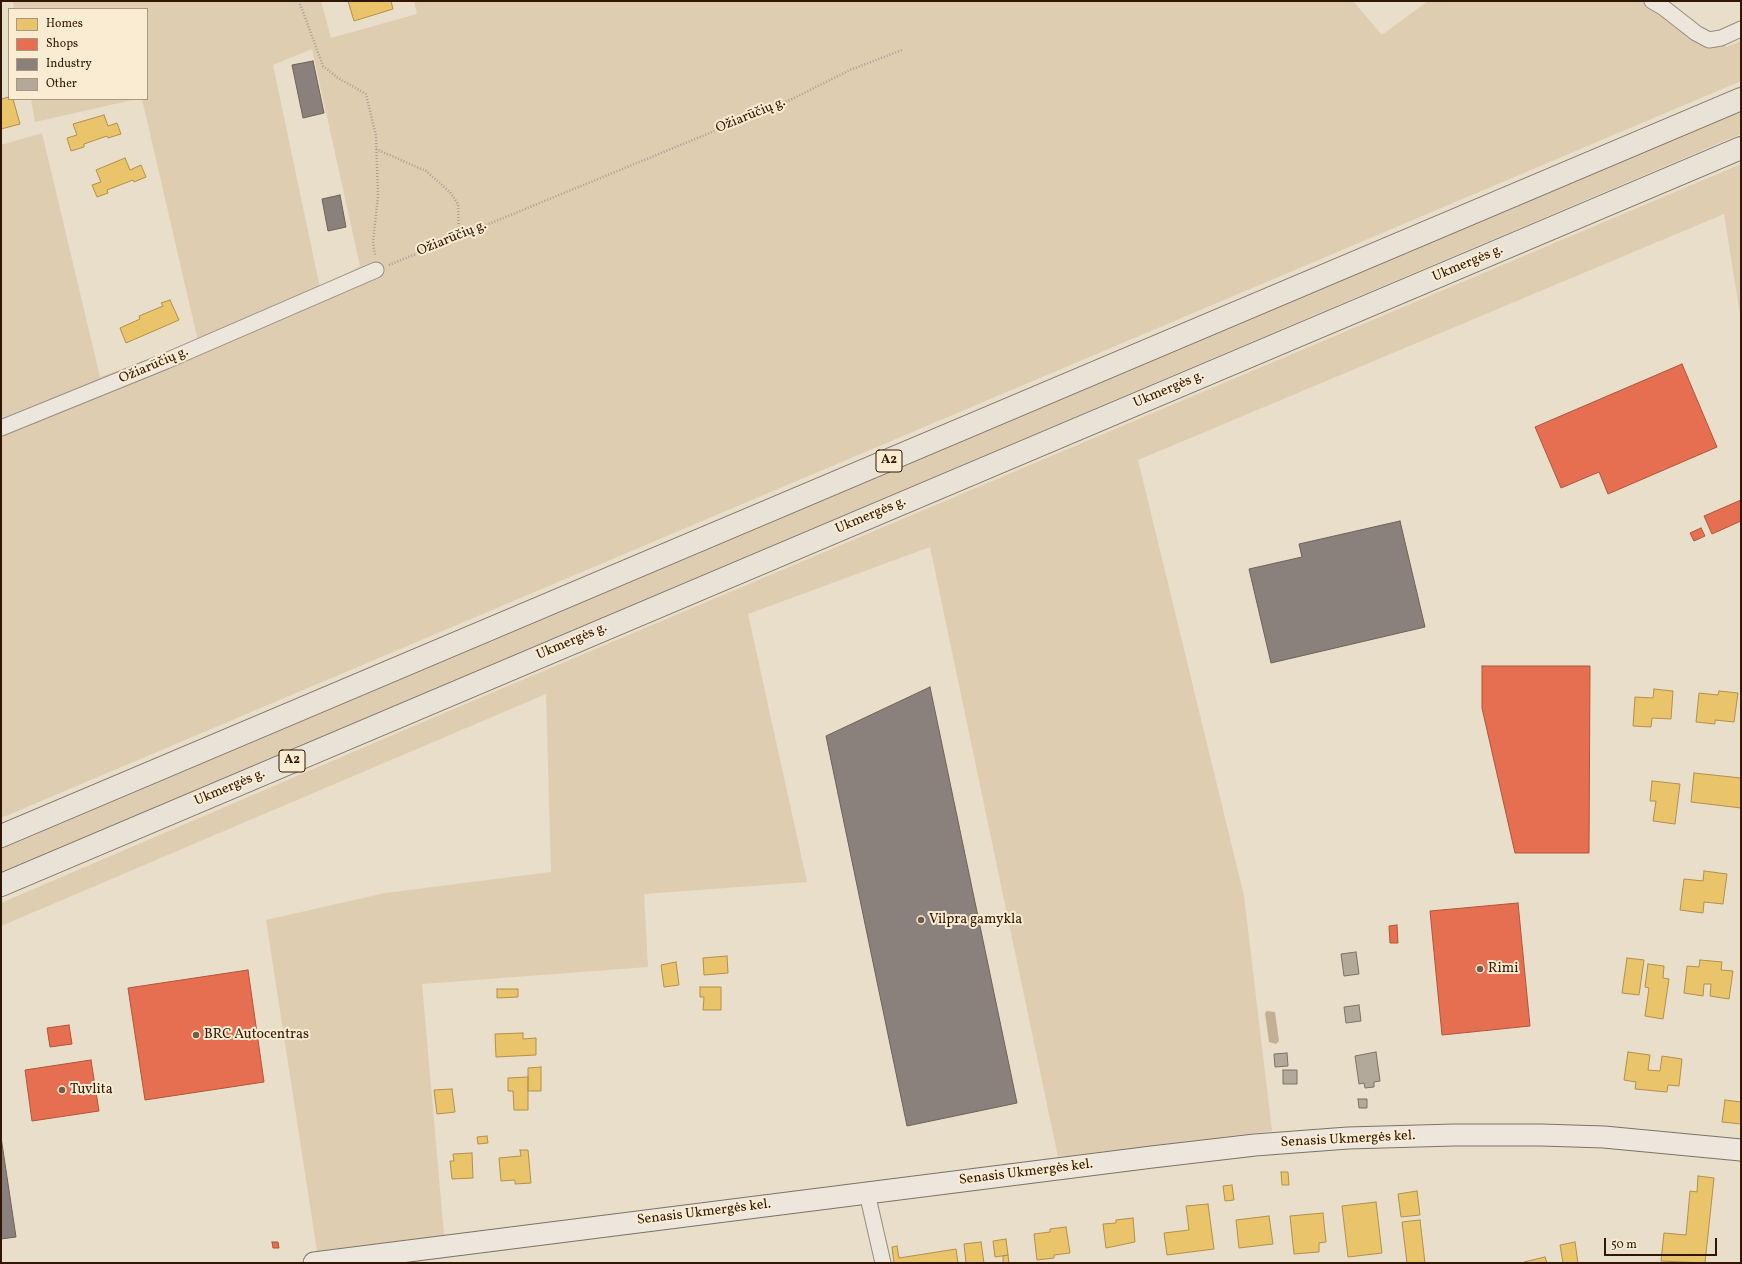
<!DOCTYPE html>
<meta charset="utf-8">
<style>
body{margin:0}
#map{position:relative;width:1742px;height:1264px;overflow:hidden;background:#e9dec9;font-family:Vollkorn,serif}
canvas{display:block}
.frame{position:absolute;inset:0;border:2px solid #311703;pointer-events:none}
.legend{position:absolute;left:8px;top:8px;width:140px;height:92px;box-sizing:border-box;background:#f9ecd3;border:1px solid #a99780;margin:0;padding:5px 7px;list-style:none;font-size:12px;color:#311703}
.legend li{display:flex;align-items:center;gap:8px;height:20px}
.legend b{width:20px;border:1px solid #a99780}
.scale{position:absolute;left:1604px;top:1238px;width:113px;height:18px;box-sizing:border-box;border:2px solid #311703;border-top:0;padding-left:5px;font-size:12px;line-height:14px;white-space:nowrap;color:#311703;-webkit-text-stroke:3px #f9ecd3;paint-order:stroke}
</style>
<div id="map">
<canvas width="1742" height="1264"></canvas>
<div class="frame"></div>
<ul class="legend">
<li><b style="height:11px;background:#e9c46a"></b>Homes</li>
<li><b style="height:11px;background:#e76f51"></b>Shops</li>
<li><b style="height:11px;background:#8a817c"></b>Industry</li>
<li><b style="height:11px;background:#b3a99a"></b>Other</li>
</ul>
<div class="scale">50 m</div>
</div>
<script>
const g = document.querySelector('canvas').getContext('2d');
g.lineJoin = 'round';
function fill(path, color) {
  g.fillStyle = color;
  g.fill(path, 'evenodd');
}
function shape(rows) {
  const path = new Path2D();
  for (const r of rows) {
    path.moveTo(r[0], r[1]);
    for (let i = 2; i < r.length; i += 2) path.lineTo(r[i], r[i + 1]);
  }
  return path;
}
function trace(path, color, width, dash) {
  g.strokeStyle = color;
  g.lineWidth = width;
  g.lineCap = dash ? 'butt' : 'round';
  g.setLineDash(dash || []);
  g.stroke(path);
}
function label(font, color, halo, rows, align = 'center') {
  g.font = font + ' Vollkorn,serif';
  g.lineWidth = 4;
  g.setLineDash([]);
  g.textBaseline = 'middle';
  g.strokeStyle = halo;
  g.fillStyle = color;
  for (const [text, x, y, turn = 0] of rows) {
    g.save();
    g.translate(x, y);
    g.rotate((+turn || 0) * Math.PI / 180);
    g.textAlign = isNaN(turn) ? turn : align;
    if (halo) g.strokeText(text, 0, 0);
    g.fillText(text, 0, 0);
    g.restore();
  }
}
const green = shape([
 [13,1,321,1,331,38,417,14,414,1,1353,1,1382,35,1428,1,1656,1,1727,47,1741,41,1741,81,1,818,1,145,42,133,100,377,198,341,142,99,147,99,147,9,14,9],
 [312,49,360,266,320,288,273,65],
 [31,99,137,99,35,122],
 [1741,111,1741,134,1,873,1,849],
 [1741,164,1741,321,1724,214,1138,460,1244,896,1272,1131,1058,1157,930,547,748,614,807,882,644,894,648,967,422,984,444,1235,317,1251,266,920,385,893,551,872,546,694,1,926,1,903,430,719]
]);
const water = shape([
 [1267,1011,1275,1012,1279,1041,1276,1044,1269,1042,1265,1013]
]);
const homes = shape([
 [348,1,391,1,393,9,354,21,348,1],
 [9,97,9,99,13,99,20,124,1,129,1,99,9,97],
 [104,115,108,126,117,123,121,134,108,138,107,136,84,144,84,147,71,151,67,138,77,135,73,124,104,115],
 [125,158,130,170,141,165,146,177,134,182,133,180,107,190,108,193,97,197,92,185,101,182,96,170,125,158],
 [170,300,179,320,126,343,120,328,140,319,139,316,163,306,161,303,170,300],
 [1654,689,1673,691,1671,719,1652,718,1651,727,1633,726,1635,697,1653,698,1654,689],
 [1719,691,1738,693,1734,722,1715,720,1715,724,1696,722,1699,693,1718,695,1719,691],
 [1694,773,1741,778,1741,808,1691,802,1694,773],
 [1652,781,1680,784,1675,824,1653,821,1656,801,1650,801,1652,781],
 [1704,871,1727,874,1723,904,1704,902,1703,913,1680,910,1684,879,1703,881,1704,871],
 [727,956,728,973,704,975,703,958,727,956],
 [1627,958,1644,960,1639,995,1622,993,1627,958],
 [1700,960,1722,962,1721,970,1733,971,1729,999,1710,996,1711,984,1704,984,1703,996,1684,993,1687,966,1699,967,1700,960],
 [676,962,679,985,664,987,661,965,676,962],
 [1648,964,1664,966,1663,978,1669,979,1663,1019,1645,1016,1649,988,1645,987,1648,964],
 [700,987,721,987,721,1010,703,1010,704,997,700,997,700,987],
 [497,989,518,989,518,997,497,998,497,989],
 [523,1033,523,1039,536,1038,536,1055,496,1057,495,1034,523,1033],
 [1628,1052,1650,1055,1648,1070,1660,1071,1662,1056,1682,1059,1679,1086,1668,1085,1667,1092,1635,1089,1636,1082,1624,1080,1628,1052],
 [541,1067,541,1091,528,1091,528,1068,541,1067],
 [528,1077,528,1110,514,1110,513,1091,508,1091,508,1078,528,1077],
 [452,1089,455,1112,437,1114,434,1090,452,1089],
 [1725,1100,1741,1102,1741,1124,1722,1122,1725,1100],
 [487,1136,488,1143,478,1144,477,1137,487,1136],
 [520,1150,528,1150,531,1183,515,1184,515,1180,501,1181,499,1158,521,1156,520,1150],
 [472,1153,473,1178,452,1179,450,1161,454,1161,453,1154,472,1153],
 [1281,1172,1288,1172,1289,1185,1282,1185,1281,1172],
 [1698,1176,1714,1178,1705,1263,1661,1261,1664,1233,1686,1235,1690,1191,1697,1192,1698,1176],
 [1232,1185,1234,1200,1225,1201,1223,1186,1232,1185],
 [1417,1191,1420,1215,1401,1217,1398,1194,1417,1191],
 [1376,1202,1382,1253,1348,1257,1342,1206,1376,1202],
 [1208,1204,1214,1249,1167,1255,1164,1233,1189,1230,1186,1206,1208,1204],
 [1323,1213,1326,1242,1319,1243,1319,1252,1294,1254,1290,1216,1323,1213],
 [1269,1216,1273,1244,1239,1248,1236,1220,1269,1216],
 [1133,1218,1135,1242,1106,1248,1103,1224,1116,1223,1116,1220,1133,1218],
 [1420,1220,1425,1263,1407,1263,1402,1222,1420,1220],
 [1066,1227,1070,1253,1054,1255,1054,1258,1037,1260,1034,1234,1050,1232,1050,1229,1066,1227],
 [1006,1239,1008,1255,995,1257,993,1241,1006,1239],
 [981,1242,984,1263,966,1263,964,1244,981,1242],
 [1575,1242,1578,1263,1563,1263,1560,1245,1575,1242],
 [897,1246,899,1258,956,1249,958,1263,894,1263,892,1247,897,1246],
 [1008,1255,1009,1263,1003,1263,1003,1256,1008,1255],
 [1545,1257,1547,1263,1525,1263,1524,1262,1545,1257]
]);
const shops = shape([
 [1682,364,1717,447,1608,494,1599,472,1561,488,1535,427,1682,364],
 [1741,500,1741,521,1712,534,1704,516,1741,500],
 [1701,528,1705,536,1694,541,1690,533,1701,528],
 [1482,666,1590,666,1589,853,1515,853,1482,708,1482,666],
 [1518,903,1530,1026,1442,1035,1430,911,1518,903],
 [1397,925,1398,943,1390,943,1389,926,1397,925],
 [248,970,264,1082,145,1100,128,988,248,970],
 [69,1025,72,1044,50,1047,47,1028,69,1025],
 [91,1060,99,1111,32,1121,25,1070,91,1060],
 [272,1242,278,1242,279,1248,273,1248,272,1242]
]);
const industry = shape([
 [313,61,324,113,303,118,292,65,313,61],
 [340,195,346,227,328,231,322,199,340,195],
 [1400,521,1425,627,1271,663,1249,569,1302,557,1299,544,1400,521],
 [930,687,1017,1103,907,1126,826,736,930,687],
 [1,1137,16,1237,1,1239,1,1137]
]);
const building = shape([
 [1356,952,1359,974,1344,976,1341,954,1356,952],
 [1359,1005,1361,1021,1346,1023,1344,1007,1359,1005],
 [1376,1052,1380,1081,1374,1082,1374,1087,1365,1088,1364,1083,1359,1084,1355,1056,1376,1052],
 [1287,1053,1288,1066,1275,1067,1274,1054,1287,1053],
 [1283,1070,1297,1070,1297,1084,1283,1084,1283,1070],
 [1358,1099,1367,1099,1367,1108,1359,1108,1358,1099]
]);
const path = shape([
 [299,1,323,66,338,78,366,94,376,136,378,196,373,242,375,255],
 [376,149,426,171,450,192,458,204,459,236],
 [389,265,790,100,850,70,902,50]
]);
const street = shape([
 [1652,1,1664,8,1696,33,1709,40,1721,38,1741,29],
 [1,428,166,361,376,270],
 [867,1193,883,1263]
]);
const secondary = shape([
 [314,1263,1152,1157,1255,1145,1348,1138,1454,1135,1541,1135,1604,1137,1741,1150]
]);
const highway = shape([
 [1,836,1741,99],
 [1,885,1741,148]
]);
const markers = [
 [921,920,4,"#715d48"],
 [1480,969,4,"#715d48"],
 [196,1035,4,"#715d48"],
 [62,1090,4,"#715d48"]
];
const shields = [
 [889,461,26],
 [292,761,26]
];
const shieldNames = [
 ["A2",889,461],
 ["A2",292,761]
];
const streetNames = [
 ["Ožiarūčių g.",751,116,-22],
 ["Ožiarūčių g.",452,239,-22],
 ["Ukmergės g.",1468,264,-23],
 ["Ožiarūčių g.",154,366,-23],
 ["Ukmergės g.",1169,390,-23],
 ["Ukmergės g.",871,516,-23],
 ["Ukmergės g.",572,642,-23],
 ["Ukmergės g.",230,788,-23],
 ["Senasis Ukmergės kel.",1348,1140,-3],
 ["Senasis Ukmergės kel.",1026,1173,-7],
 ["Senasis Ukmergės kel.",704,1213,-7]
];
const poiNames = [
 ["Vilpra gamykla",929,920],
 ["Rimi",1488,969],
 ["BRC Autocentras",204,1035],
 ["Tuvlita",70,1090]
];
fill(green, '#decdb1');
fill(water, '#c3b094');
fill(homes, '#e9c46a');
trace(homes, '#b2904b', 1);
fill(shops, '#e76f51');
trace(shops, '#b0553a', 1);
fill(industry, '#8a817c');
trace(industry, '#6f6158', 1);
fill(building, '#b3a99a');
trace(building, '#7c7264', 1);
trace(street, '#968d7e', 17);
trace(secondary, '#7c7264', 23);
trace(highway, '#7c7264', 24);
trace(path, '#a8a096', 2.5, [1, 2]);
trace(street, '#ece6dc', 15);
trace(secondary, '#ece6dc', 21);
trace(highway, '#e9e2d7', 22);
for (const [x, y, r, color] of markers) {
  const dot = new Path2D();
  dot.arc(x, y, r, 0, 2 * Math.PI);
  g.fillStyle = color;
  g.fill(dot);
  trace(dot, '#f9ecd3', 1.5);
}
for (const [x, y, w] of shields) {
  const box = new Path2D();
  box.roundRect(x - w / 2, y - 11, w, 22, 3);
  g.fillStyle = '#f9ecd3';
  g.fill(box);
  trace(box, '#311703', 1);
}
label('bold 13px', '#311703', null, shieldNames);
label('14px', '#311703', '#f9ecd3', streetNames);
label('14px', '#311703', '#f9ecd3', poiNames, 'left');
</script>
